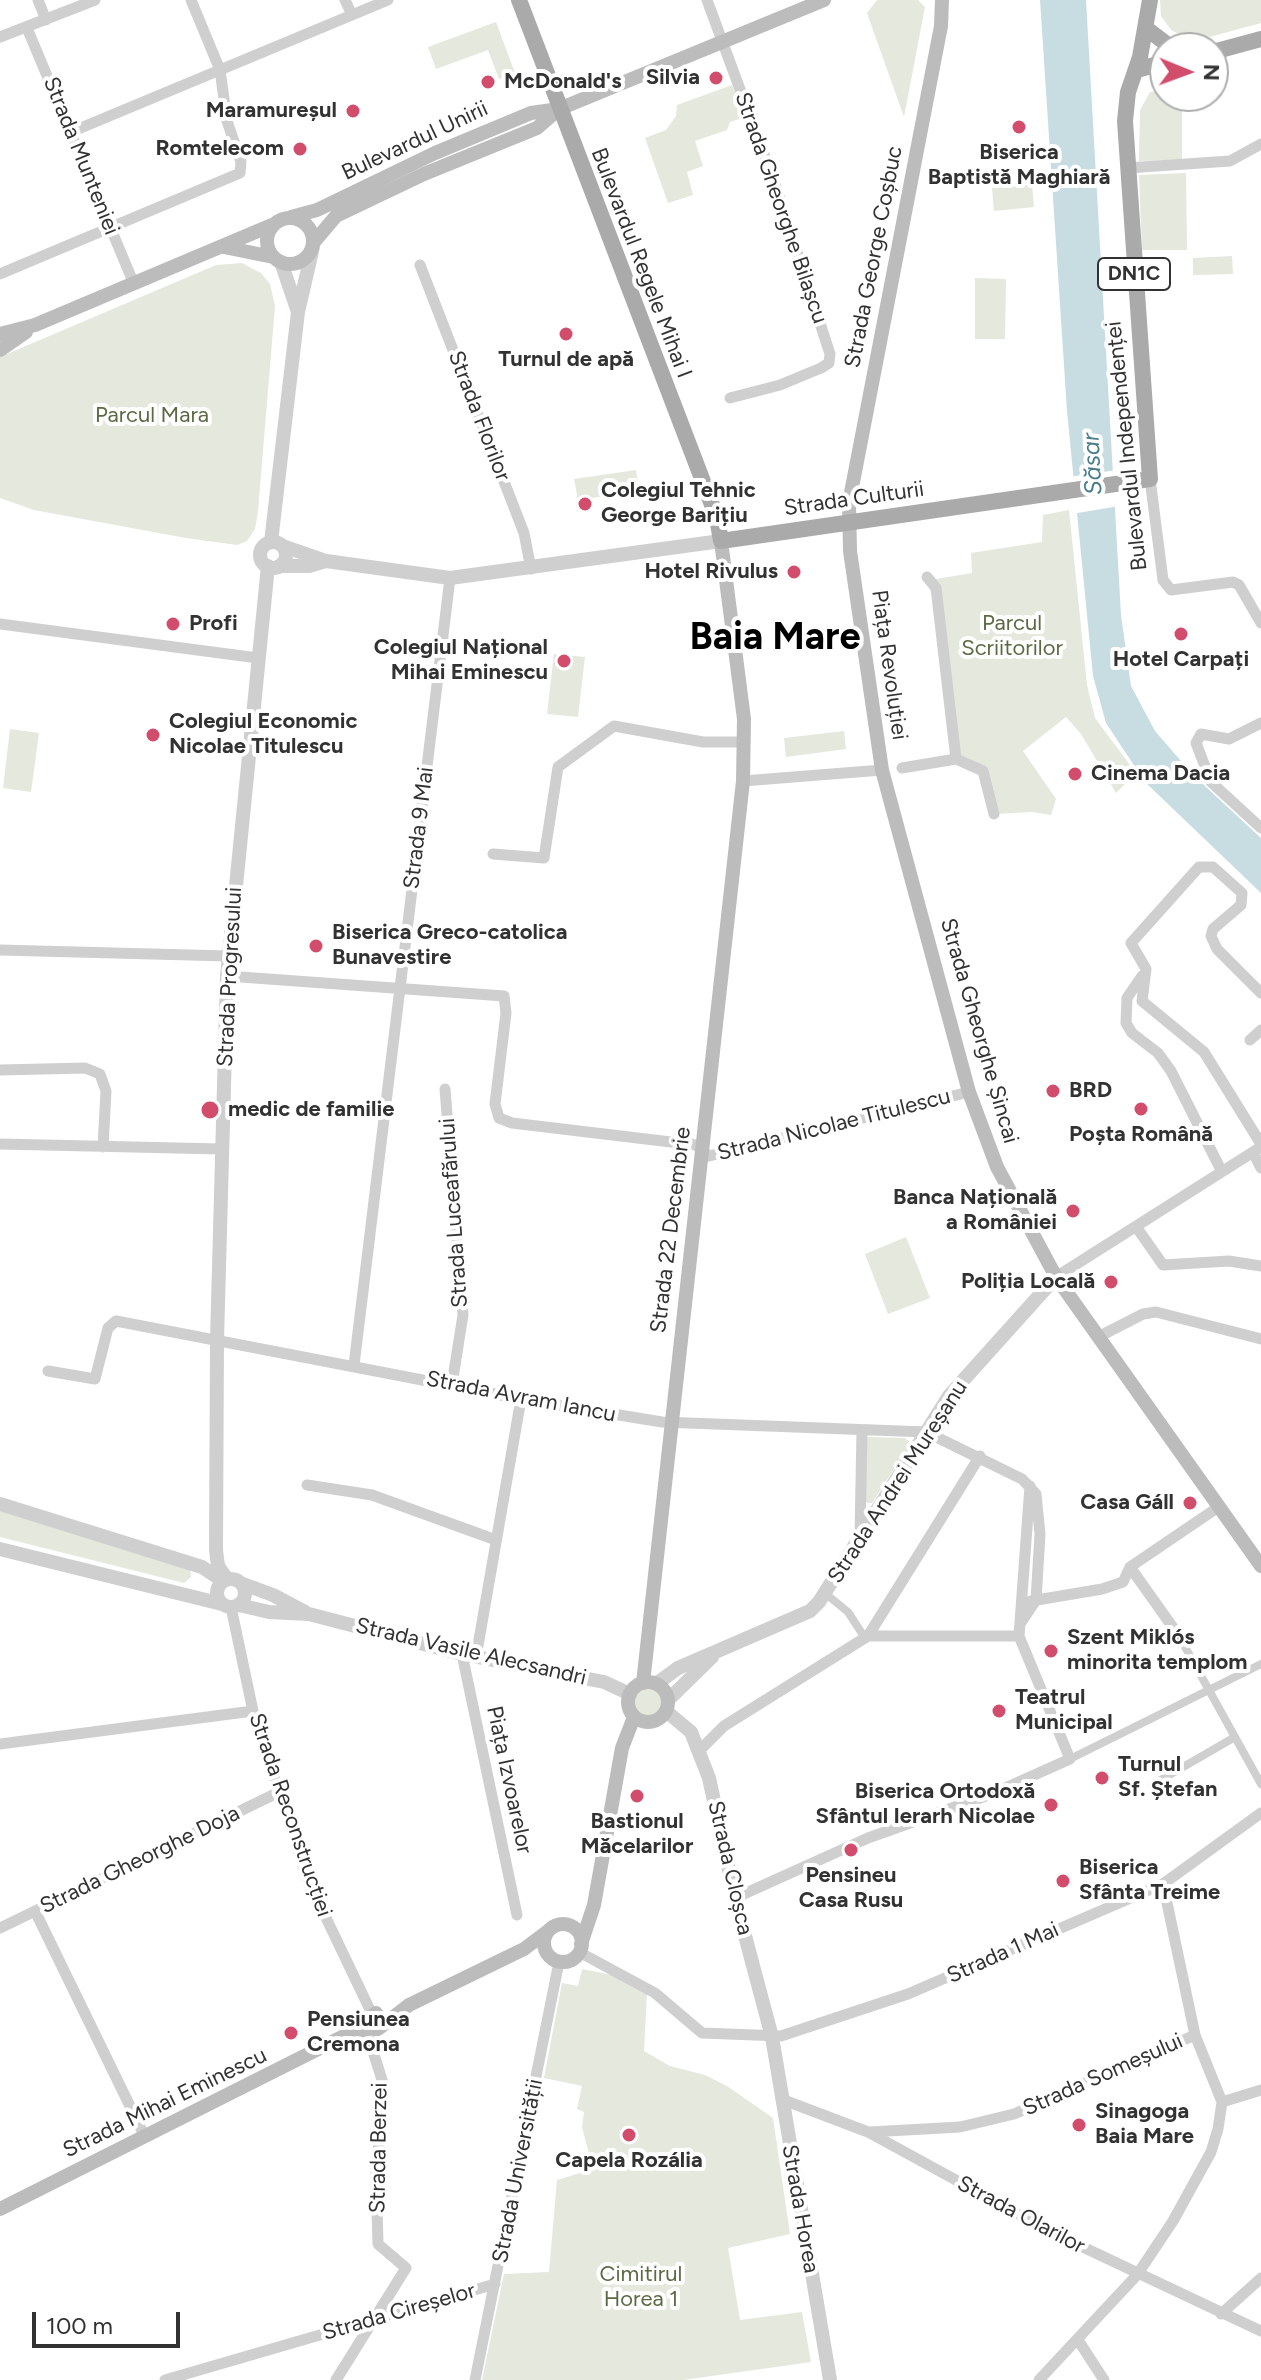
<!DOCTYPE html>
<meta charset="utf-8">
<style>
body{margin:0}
#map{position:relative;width:1261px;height:2380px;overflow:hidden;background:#fff;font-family:Figtree,sans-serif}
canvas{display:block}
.north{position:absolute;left:1149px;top:32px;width:80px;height:80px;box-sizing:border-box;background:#fff;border:2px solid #adadad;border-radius:50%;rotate:91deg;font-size:22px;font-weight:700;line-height:32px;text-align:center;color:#323232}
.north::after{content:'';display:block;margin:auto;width:28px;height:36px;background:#d24c6c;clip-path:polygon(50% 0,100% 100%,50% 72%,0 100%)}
.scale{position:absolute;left:32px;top:2312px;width:148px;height:36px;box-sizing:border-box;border:4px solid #323232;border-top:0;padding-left:10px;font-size:24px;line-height:28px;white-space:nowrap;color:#323232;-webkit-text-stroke:6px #fff;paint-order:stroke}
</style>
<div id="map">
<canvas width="1261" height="2380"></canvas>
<div class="north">N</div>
<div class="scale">100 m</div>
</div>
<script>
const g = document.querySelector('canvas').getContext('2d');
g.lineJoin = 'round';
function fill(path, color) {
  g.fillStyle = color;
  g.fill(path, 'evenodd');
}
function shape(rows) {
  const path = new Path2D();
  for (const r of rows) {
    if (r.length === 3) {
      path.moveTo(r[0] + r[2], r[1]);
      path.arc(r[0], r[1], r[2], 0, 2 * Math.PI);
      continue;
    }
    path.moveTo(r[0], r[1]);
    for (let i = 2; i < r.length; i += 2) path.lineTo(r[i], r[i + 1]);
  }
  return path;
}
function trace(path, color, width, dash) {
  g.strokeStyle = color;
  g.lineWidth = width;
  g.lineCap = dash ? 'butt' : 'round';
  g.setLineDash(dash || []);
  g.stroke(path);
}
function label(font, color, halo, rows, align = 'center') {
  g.font = font + ' Figtree,sans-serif';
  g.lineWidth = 8;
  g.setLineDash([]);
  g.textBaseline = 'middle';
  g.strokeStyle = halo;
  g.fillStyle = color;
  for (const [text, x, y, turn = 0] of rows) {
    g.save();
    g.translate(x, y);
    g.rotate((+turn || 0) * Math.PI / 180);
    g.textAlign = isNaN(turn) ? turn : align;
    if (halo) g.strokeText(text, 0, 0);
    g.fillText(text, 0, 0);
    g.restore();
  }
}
const green = shape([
 [877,0,918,0,925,7,904,117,867,13],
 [1160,0,1261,0,1261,23,1206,38,1183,36,1171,30,1161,16],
 [496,22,515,73,499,79,488,50,436,69,428,47],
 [732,85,745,117,730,122,727,130,695,141,703,166,687,172,693,195,668,203,645,138,666,130,676,116,677,105],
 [1165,90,1165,96,1182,96,1182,160,1139,161,1140,110,1150,92],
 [1186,173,1187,250,1142,250,1139,175],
 [1032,184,1034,207,994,211,992,188],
 [1232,256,1233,274,1193,275,1193,258],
 [242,263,261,273,270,284,275,306,258,511,255,529,247,541,237,545,186,538,34,510,0,498,0,357,216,265],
 [975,278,1006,279,1005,339,975,339],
 [636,470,639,491,578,500,574,479],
 [1069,510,1087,685,1095,718,1136,773,1116,793,1081,734,1066,717,1023,751,1056,799,1051,815,1032,812,994,814,983,771,956,759,930,580,972,573,971,553,1042,542,1043,515],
 [554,654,585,657,578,717,547,714],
 [10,729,39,733,31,792,3,788],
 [844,731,846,749,786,757,784,738],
 [906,1237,930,1298,888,1314,865,1254],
 [865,1437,905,1438,911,1443,872,1503,868,1503,864,1500],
 [0,1506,190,1568,191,1577,184,1583,0,1537],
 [648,1703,15],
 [582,1969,612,1975,647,1994,644,2051,670,2066,705,2075,727,2086,773,2118,790,2234,728,2248,740,2320,802,2312,811,2362,683,2380,482,2380,504,2274,549,2272,557,2180,593,2169,582,2127,584,2112,577,2109,582,2086,544,2078,562,1983,578,1986]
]);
const water = shape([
 [1040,0,1086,0,1121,615,1131,686,1155,731,1193,775,1261,838,1261,893,1145,782,1106,723,1093,676,1067,411]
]);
const pier = shape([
 [1117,470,1119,506,1072,514,1068,477]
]);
const pedestrian = shape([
 [826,1594,848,1612,865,1638],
 [1179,1636,1261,1784],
 [1070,1759,1261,1664],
 [1152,1785,1235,1737]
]);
const minor = shape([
 [38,0,46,20],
 [345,0,352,15],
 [707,0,775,184,830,354,829,363,821,368,780,385,730,398],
 [27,28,134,284],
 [0,37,95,0],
 [71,132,388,0],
 [1127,168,1230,161,1261,144],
 [420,265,524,533,531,569],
 [0,274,240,173,241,162,227,121,220,70,191,0],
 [1150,479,1163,580,1171,590,1233,582,1239,585,1261,623],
 [927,577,936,588,956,759,983,771,994,814],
 [0,624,258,658],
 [1261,723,1229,739,1201,734,1196,743,1211,782,1261,828],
 [902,768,956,759],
 [743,781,882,770],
 [493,854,544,858,558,767,614,726,703,742,745,742],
 [0,950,228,956],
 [227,976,504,996,506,1013,495,1104,499,1118,512,1123,696,1145,709,1156,969,1092],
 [1142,976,1127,998,1126,1023,1132,1033,1158,1053,1171,1071,1221,1170],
 [1261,993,1217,949,1211,936,1213,929,1241,905,1242,893,1213,867,1199,867,1131,943,1146,969,1142,1001,1204,1052,1261,1144],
 [1250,1040,1261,1030],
 [0,1070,85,1068,100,1074,106,1091,103,1147],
 [445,1089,463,1315,452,1384],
 [0,1144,221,1149],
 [1253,1152,1261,1168],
 [1137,1228,1163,1265,1229,1261,1261,1266],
 [1056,1277,1261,1147],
 [1100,1336,1143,1314,1156,1312,1261,1339],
 [354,1365,450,578],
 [48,1371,95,1379,108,1328,116,1321,521,1399,662,1422,926,1432,1022,1479,1036,1494,1040,1534,1036,1600,1020,1624],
 [307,1485,372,1495,496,1540],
 [860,1536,862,1430],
 [1130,1567,1179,1636],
 [1031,1601,1102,1589,1123,1582,1130,1567,1220,1506],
 [231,1607,253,1711,307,1878,372,2014],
 [868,1636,980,1456],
 [462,1654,517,1915],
 [476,1657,521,1399],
 [0,1744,253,1711],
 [701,1749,724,1726,868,1636,1019,1636],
 [735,1898,868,1838,994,1793,1070,1759,1019,1636,1030,1486],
 [35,1911,145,2137],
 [0,1928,279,1792],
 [579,1952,655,1993,702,2033,781,2036,908,1994,1163,1884,1261,1813],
 [781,2099,868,2132,1051,2232,1261,2331],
 [1222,2102,1261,2090],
 [870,2132,960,2127,1014,2114,1195,2035],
 [1221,2314,1261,2278],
 [1078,2340,1104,2380],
 [165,2380,495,2284],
 [336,2380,406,2268,378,2244,376,2175,384,2086,369,2039,371,2029],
 [475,2380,559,1962],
 [1039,2380,1137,2275,1173,2221,1211,2152,1218,2129,1222,2102,1195,2035,1163,1884]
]);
const tertiary = shape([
 [281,262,298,312],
 [271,542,298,312,313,247],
 [273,555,13],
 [283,546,326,561,450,578,721,541],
 [279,566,309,566,326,561],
 [0,1504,202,1567,223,1581],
 [0,1549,222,1604],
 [231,1593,14],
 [227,1579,218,1566,216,1550,217,1340,227,976,268,566],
 [243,1584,273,1595,305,1612],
 [239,1605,269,1612,309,1614,462,1654,604,1682,630,1694],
 [656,1684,678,1668,810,1611,819,1602,949,1396,1056,1277],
 [668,1700,712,1657],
 [666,1711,691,1732,709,1778,735,1898,772,2037,830,2380]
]);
const secondary = shape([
 [942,0,941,26,849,503,850,551,882,770,969,1092,997,1167,1056,1277,1261,1566],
 [291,217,317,210,435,153,531,113,559,109,824,0],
 [290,241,23],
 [314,242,336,216,424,174,537,128,559,109],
 [224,247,273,257],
 [0,334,35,325,272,225],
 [0,350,26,332],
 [648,1702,20],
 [643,1683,743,781,744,719,721,541],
 [563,1943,19],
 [581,1944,594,1905,622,1748,634,1717],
 [383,2023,376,2013,367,2020,370,2028,378,2029,409,2005,524,1949,548,1931],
 [0,2209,348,2034,370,2028]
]);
const primary = shape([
 [519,0,717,518,721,541,1150,479,1125,121,1128,92,1140,57,1150,0],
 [1147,29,1172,48],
 [1213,52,1261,39],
 [1137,70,1165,62]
]);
const markers = [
 [716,78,8,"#d24c6c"],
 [488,82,8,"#d24c6c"],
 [353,111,8,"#d24c6c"],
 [1019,127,8,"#d24c6c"],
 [300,149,8,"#d24c6c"],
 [566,334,8,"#d24c6c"],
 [585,504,8,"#d24c6c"],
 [794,572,8,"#d24c6c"],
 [173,624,8,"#d24c6c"],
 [1181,634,8,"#d24c6c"],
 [564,661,8,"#d24c6c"],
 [153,735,8,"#d24c6c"],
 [1075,774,8,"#d24c6c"],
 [316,946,8,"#d24c6c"],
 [1053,1091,8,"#d24c6c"],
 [1141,1109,8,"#d24c6c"],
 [210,1110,10,"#d24c6c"],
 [1073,1211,8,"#d24c6c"],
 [1111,1282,8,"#d24c6c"],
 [1190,1503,8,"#d24c6c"],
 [1051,1651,8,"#d24c6c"],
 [999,1711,8,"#d24c6c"],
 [1102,1778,8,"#d24c6c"],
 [637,1796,8,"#d24c6c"],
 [1051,1805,8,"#d24c6c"],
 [851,1850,8,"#d24c6c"],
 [1063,1881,8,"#d24c6c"],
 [291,2033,8,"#d24c6c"],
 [1079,2125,8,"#d24c6c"],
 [629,2135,8,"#d24c6c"]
];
const shields = [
 [1134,274,72]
];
const shieldNames = [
 ["DN1C",1134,274]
];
const poiNames = [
 ["Silvia",700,78,"right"],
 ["McDonald's",504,82],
 ["Maramureșul",337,111,"right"],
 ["Romtelecom",284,149,"right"],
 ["Biserica",1019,153,"center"],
 ["Baptistă Maghiară",1019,178,"center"],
 ["Turnul de apă",566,360,"center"],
 ["Colegiul Tehnic",601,491],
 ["George Barițiu",601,516],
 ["Hotel Rivulus",778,572,"right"],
 ["Profi",189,624],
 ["Colegiul Național",548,648,"right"],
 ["Mihai Eminescu",548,673,"right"],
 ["Hotel Carpați",1181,660,"center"],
 ["Colegiul Economic",169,722],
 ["Nicolae Titulescu",169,747],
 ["Cinema Dacia",1091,774],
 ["Biserica Greco-catolica",332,933],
 ["Bunavestire",332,958],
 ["BRD",1069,1091],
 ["medic de familie",228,1110],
 ["Poșta Română",1141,1135,"center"],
 ["Banca Națională",1057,1198,"right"],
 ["a României",1057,1223,"right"],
 ["Poliția Locală",1095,1282,"right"],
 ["Casa Gáll",1174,1503,"right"],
 ["Szent Miklós",1067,1638],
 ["minorita templom",1067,1663],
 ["Teatrul",1015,1698],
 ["Municipal",1015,1723],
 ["Turnul",1118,1765],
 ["Sf. Ștefan",1118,1790],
 ["Biserica Ortodoxă",1035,1792,"right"],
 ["Sfântul Ierarh Nicolae",1035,1817,"right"],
 ["Bastionul",637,1822,"center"],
 ["Măcelarilor",637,1847,"center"],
 ["Biserica",1079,1868],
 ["Sfânta Treime",1079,1893],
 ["Pensineu",851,1876,"center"],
 ["Casa Rusu",851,1901,"center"],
 ["Pensiunea",307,2020],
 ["Cremona",307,2045],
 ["Sinagoga",1095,2112],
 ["Baia Mare",1095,2137],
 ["Capela Rozália",629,2161,"center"]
];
const streetNames = [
 ["Bulevardul Unirii",415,141,-25],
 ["Strada Munteniei",81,156,68],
 ["Strada Gheorghe Bilașcu",781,208,71],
 ["Strada George Coșbuc",874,257,-79],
 ["Bulevardul Regele Mihai I",641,263,69],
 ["Strada Florilor",479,416,69],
 ["Bulevardul Independenței",1127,446,-96],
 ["Strada Culturii",854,499,-8],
 ["Piața Revoluției",889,665,82],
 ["Strada 9 Mai",419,828,-83],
 ["Strada Progresului",230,977,-87],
 ["Strada Gheorghe Șincai",979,1031,74],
 ["Strada Nicolae Titulescu",834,1125,-14],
 ["Strada Luceafărului",454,1213,-94],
 ["Strada 22 Decembrie",671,1230,-83],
 ["Strada Avram Iancu",521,1397,11],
 ["Strada Andrei Mureșanu",898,1482,-57],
 ["Strada Vasile Alecsandri",471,1652,13],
 ["Piața Izvoarelor",509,1780,78],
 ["Strada Reconstrucției",290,1815,71],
 ["Strada Gheorghe Doja",140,1860,-26],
 ["Strada Cloșca",730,1868,77],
 ["Strada 1 Mai",1003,1953,-24],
 ["Strada Someșului",1103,2075,-24],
 ["Strada Mihai Eminescu",165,2103,-26],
 ["Strada Berzei",379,2148,-89],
 ["Strada Universității",518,2171,-79],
 ["Strada Horea",800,2209,80],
 ["Strada Olarilor",1021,2215,28],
 ["Strada Cireșelor",399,2312,-16]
];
const parkNames = [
 ["Parcul Mara",152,416],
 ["Parcul",1012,624],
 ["Scriitorilor",1012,649],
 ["Cimitirul",641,2275],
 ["Horea 1",641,2300]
];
const waterNames = [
 ["Săsar",1093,464,-93]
];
const townNames = [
 ["Baia Mare",775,638]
];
fill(green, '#e4e8dd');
fill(water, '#c7dde2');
fill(pier, '#fff');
trace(pedestrian, '#cfcfcf', 8);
trace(minor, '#cfcfcf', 11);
trace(tertiary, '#cfcfcf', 14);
trace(secondary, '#bcbcbc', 14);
trace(primary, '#aaa', 16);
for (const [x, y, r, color] of markers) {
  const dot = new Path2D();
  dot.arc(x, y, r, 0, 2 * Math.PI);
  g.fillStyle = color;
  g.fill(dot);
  trace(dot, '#fff', 3);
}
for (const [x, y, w] of shields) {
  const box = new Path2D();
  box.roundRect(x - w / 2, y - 16, w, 32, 6);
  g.fillStyle = '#fff';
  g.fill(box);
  trace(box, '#323232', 2);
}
label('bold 20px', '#323232', null, shieldNames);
label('bold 22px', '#323232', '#fff', poiNames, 'left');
label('22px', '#323232', '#fff', streetNames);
label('22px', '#5c6a44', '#fff', parkNames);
label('italic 24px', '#497d8c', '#fff', waterNames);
label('bold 38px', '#000', '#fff', townNames);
</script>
